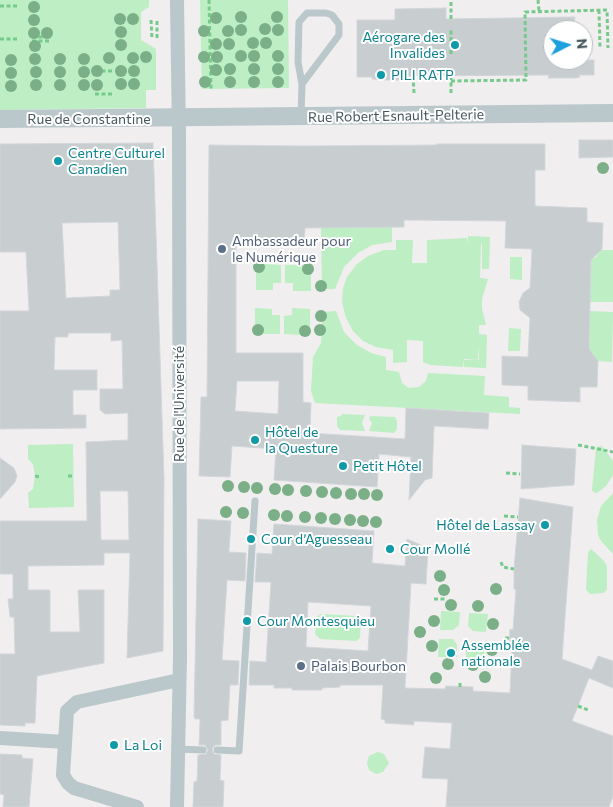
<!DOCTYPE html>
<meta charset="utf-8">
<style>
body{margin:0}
#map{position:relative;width:613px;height:807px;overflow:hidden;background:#f1eeef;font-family:Commissioner,sans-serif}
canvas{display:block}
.north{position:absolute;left:543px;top:20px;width:50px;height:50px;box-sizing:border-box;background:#fff;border:1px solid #b5bcbd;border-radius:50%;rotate:85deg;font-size:14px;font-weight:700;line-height:20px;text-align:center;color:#47575b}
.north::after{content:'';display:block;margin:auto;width:18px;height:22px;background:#1c9fdd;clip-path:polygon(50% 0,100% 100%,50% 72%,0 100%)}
</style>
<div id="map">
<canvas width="613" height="807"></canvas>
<div class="north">N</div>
</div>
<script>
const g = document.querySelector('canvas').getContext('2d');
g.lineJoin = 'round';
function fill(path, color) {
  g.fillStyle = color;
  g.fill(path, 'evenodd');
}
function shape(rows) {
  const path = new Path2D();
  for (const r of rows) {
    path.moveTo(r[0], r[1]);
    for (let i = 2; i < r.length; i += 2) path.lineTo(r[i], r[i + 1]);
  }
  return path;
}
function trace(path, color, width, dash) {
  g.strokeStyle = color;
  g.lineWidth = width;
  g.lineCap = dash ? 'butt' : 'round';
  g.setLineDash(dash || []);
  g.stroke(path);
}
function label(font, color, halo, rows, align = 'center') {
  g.font = font + ' Commissioner,sans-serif';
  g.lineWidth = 4;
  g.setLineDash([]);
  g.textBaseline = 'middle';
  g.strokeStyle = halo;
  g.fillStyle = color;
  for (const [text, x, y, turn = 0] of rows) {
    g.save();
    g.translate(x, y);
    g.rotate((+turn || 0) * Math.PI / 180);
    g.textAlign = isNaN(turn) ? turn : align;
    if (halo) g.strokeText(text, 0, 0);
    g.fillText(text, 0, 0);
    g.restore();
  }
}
const green = shape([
 [0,0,149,0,149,7,141,12,141,40,156,49,156,90,146,90,146,108,0,110],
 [200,0,288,0,289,88,202,89],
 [321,226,392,227,392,242,372,245,358,253,344,267,335,289,322,289],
 [468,236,490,237,489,269,482,269,482,244,481,244,480,278,488,279,482,299,482,309,486,325,479,325,479,334,487,335,486,368,464,367,464,360,479,360,479,345,478,360,464,359,463,367,430,365,423,362,423,341,407,340,407,362,393,363,393,350,376,347,363,341,353,331,346,318,342,302,343,288,347,277,357,264,368,256,384,250,396,250,396,240,413,240,412,263,427,263,427,240,467,238,468,245],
 [600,250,613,250,613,302,590,302,591,259,596,257],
 [510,257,522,257,522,280,510,279],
 [263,264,281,265,281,283,273,283,273,290,256,290,256,272,263,272],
 [285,265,303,265,303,273,311,273,311,291,293,291,293,283,285,283],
 [255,308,272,309,272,315,280,315,280,334,262,334,262,326,255,326],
 [292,308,310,309,310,327,302,327,302,335,284,334,284,316,292,315],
 [336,311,344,332,357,345,371,353,386,357,386,370,399,372,402,383,409,388,419,387,426,381,428,373,485,376,484,395,509,397,509,407,520,408,520,414,315,403,311,391,313,357,321,343,323,312],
 [590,311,613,312,612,362,596,361,593,354,589,351],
 [509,328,521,329,520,351,508,351],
 [342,414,365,415,362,423,365,431,340,430,337,426,337,417,341,416],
 [370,416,395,417,397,421,397,429,394,433,369,431,372,423,369,419],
 [73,444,74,507,29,508,28,493,33,489,35,476,33,464,28,459,28,445],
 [602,446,613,461,613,475,606,486,597,493,593,492,592,489,596,449,597,447],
 [613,493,613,554,601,541,598,535,597,520,601,506],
 [591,549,604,561,607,566,607,590,603,593,590,594,586,590,588,552],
 [441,611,460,612,459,625,453,630,440,630],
 [469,613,488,614,486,632,473,631,468,626],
 [321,614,357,616,361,620,360,638,356,641,320,639,315,634,317,617],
 [439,639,453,639,457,645,457,657,438,657],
 [472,641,485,642,484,659,466,659,466,645],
 [378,752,384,754,389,763,383,772,376,774,369,770,367,763,369,756]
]);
const building = shape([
 [446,8,446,19,575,17,573,30,553,30,553,60,594,60,594,75,579,75,580,77,576,78,548,78,549,75,407,76,407,79,404,80,387,80,372,79,372,77,357,77,357,20,395,20,395,9,446,8],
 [579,140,613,140,613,157,579,158,579,140],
 [153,143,164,478,163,651,127,658,130,553,104,553,104,565,28,566,28,590,50,590,50,632,80,632,78,590,104,590,104,663,37,676,35,723,25,723,25,726,0,725,0,654,15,654,14,617,10,617,8,599,13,599,13,574,0,574,0,521,87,521,86,442,128,440,128,413,105,414,100,410,100,389,123,389,122,340,111,341,111,333,68,333,68,337,55,337,54,370,97,370,97,390,73,390,73,415,86,415,86,428,0,429,0,311,29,311,26,252,0,252,0,144,153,143],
 [118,222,120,290,110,290,110,296,66,298,62,223,118,222],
 [100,491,128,491,129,540,101,540,100,491],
 [437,144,545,144,545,170,535,170,535,206,587,208,587,222,603,223,602,249,591,260,589,349,598,361,597,387,580,387,580,402,528,400,528,386,502,385,502,356,528,357,530,318,520,310,519,302,523,293,530,288,532,249,505,248,506,221,404,220,404,227,305,228,304,245,236,244,236,353,303,353,303,402,311,403,310,433,405,439,406,408,489,413,488,429,434,426,432,478,425,480,409,500,411,457,379,454,377,487,274,480,276,449,232,446,230,477,199,476,201,397,207,397,209,145,302,146,437,145,437,144],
 [237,381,279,381,278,414,235,411,237,381],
 [522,445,576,449,574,485,521,489,522,445],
 [0,458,14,468,17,476,15,482,0,499,0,458],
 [520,498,573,507,562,659,592,670,598,656,613,661,613,688,589,678,572,721,613,736,613,796,609,807,446,807,448,779,422,778,425,747,450,749,452,723,414,721,414,725,385,723,385,720,381,719,383,685,340,685,340,687,322,688,322,690,292,690,292,688,274,688,274,685,249,685,250,661,266,662,271,582,255,582,257,553,272,554,274,524,374,531,372,563,405,566,407,539,428,548,426,584,411,583,405,688,445,689,446,686,473,687,473,691,510,693,512,648,509,648,510,629,513,630,516,590,514,589,514,569,520,498],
 [308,602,371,606,368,651,306,647,308,602],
 [198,519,231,521,229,552,246,553,245,581,227,580,222,660,239,661,238,685,230,685,228,720,221,721,221,745,215,745,212,749,214,754,221,755,220,780,224,781,223,807,193,807,194,782,197,781,198,755,206,754,208,750,205,745,199,745,200,719,195,719,194,717,198,519],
 [0,754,22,755,22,758,33,759,29,807,3,807,4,795,0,794,0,754]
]);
const path = shape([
 [209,0,211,89],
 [538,0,539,11],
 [0,6,19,6],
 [599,10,600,48],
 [451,19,451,0],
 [151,20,152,39],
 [157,21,157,39],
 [32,37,49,37],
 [0,39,19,39],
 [32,41,49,41],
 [451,54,451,28],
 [95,71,113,71],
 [413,76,414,93],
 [451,81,526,80,525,12,607,10,608,48],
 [451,93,451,76],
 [95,94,113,94],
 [578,445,613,452],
 [506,473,520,474],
 [35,476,40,477],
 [68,476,74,476],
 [504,516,518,517],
 [501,562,503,567,514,569],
 [434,599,446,599],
 [505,638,510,638],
 [460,687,460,683],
 [578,706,588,710]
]);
const service = shape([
 [301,117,302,84,298,62,299,22,307,13,326,13,332,15,339,24,339,35,302,84],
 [178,749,203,750],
 [217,750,239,751,255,501]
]);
const minor = shape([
 [0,738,65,742],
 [137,807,74,788,68,783,63,775,67,711,77,702,179,680],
 [177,807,180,657,179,134,177,0]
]);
const tertiary = shape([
 [0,119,613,113]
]);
const trees = [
 [34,7],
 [241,17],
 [277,17],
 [216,18],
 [120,19],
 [133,19],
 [34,20],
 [265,29],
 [241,30],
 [278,30],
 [204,31],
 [228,31],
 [121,32],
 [34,33],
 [47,33],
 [253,43],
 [266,43],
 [216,44],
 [229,44],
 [121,45],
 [35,46],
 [241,56],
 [254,56],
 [278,56],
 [146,57],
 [204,57],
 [217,57],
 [109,58],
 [133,58],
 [35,59],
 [60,59],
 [84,59],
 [11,60],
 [230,69],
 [254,69],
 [278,69],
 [216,70],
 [97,71],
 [121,71],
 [134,71],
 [36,72],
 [60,72],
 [84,72],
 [11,73],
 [205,82],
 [230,82],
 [254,82],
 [278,82],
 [121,84],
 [134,84],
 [36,85],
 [60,85],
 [84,85],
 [97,85],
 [11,86],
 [603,168],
 [259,267],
 [308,269],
 [321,286],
 [321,316],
 [258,330],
 [320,330],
 [305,331],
 [228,486],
 [244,487],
 [257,488],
 [275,489],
 [288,490],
 [306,491],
 [322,492],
 [336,493],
 [351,494],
 [364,494],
 [377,495],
 [226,512],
 [243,513],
 [274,515],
 [287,516],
 [305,517],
 [321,518],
 [335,519],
 [350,520],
 [363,521],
 [376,522],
 [440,576],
 [496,589],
 [444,590],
 [451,605],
 [478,606],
 [434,621],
 [493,624],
 [420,632],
 [432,646],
 [492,650],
 [448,664],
 [473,665],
 [485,677],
 [436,678]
];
const markers = [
 [455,45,5,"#0f9aa8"],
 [381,75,5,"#0f9aa8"],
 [58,161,5,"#0f9aa8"],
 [222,249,5,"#5c6f8a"],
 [255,440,5,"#0f9aa8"],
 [343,466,5,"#0f9aa8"],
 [545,525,5,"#0f9aa8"],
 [251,539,5,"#0f9aa8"],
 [390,549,5,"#0f9aa8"],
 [247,621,5,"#0f9aa8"],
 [451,653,5,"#0f9aa8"],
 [301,666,5,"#5c6f8a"],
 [114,745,5,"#0f9aa8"]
];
const cultureNames = [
 ["Aérogare des",445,37,"right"],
 ["Invalides",445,53,"right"],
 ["PILI RATP",391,75],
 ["Centre Culturel",68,153],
 ["Canadien",68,169],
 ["Hôtel de",265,432],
 ["la Questure",265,448],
 ["Petit Hôtel",353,466],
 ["Hôtel de Lassay",535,525,"right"],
 ["Cour d’Aguesseau",261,539],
 ["Cour Mollé",400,549],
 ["Cour Montesquieu",257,621],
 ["Assemblée",461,645],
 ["nationale",461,661],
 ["La Loi",124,745]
];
const streetNames = [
 ["Rue Robert Esnault-Pelterie",396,116,-1],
 ["Rue de Constantine",89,119],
 ["Rue de l'Université",179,404,-90]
];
const serviceNames = [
 ["Ambassadeur pour",232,241],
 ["le Numérique",232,257],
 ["Palais Bourbon",311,666]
];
fill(green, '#bdeec4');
fill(building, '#c8cdd0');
trace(building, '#d2d6da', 1);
trace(path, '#76cb8c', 3, [4, 2.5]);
trace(service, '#bac7cb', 7);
trace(minor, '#bac7cb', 14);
trace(tertiary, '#bac7cb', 18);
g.fillStyle = '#7aaf87';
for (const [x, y] of trees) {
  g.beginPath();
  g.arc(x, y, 6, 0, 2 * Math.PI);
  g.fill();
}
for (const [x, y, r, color] of markers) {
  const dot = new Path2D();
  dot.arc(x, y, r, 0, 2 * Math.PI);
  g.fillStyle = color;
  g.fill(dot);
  trace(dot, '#fff', 2);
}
label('14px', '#0d838f', '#fff', cultureNames, 'left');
label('14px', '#47575b', '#fff', streetNames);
label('14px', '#4e5e75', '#fff', serviceNames, 'left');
</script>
